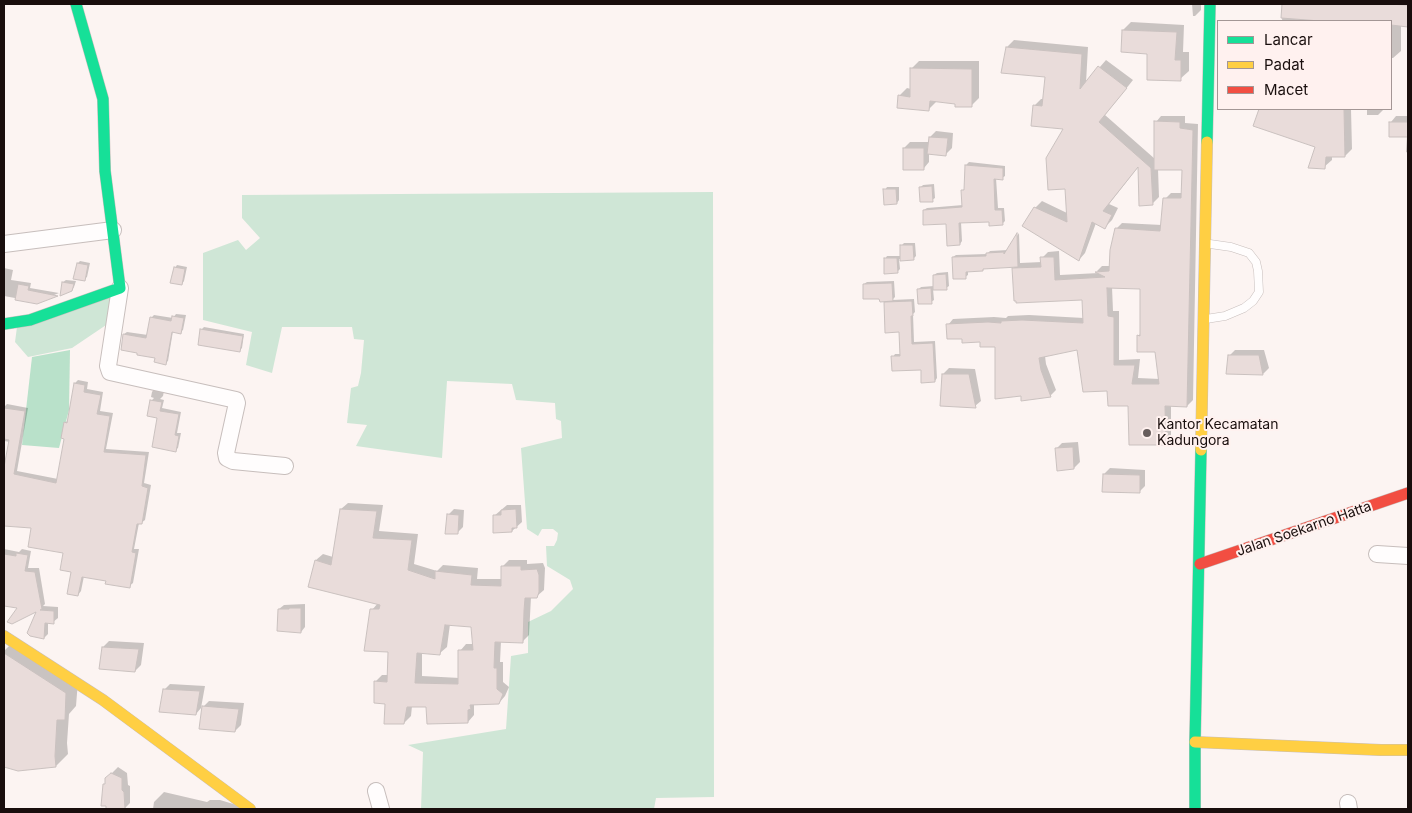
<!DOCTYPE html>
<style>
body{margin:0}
#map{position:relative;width:1412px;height:813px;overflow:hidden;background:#fcf4f2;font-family:Inter,sans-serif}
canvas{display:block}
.frame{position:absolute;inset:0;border:5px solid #190e0d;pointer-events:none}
.legend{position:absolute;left:1217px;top:20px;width:175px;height:90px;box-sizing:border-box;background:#fff1ef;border:1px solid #a39695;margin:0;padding:6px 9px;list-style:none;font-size:15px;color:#190e0d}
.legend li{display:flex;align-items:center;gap:10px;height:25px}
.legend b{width:25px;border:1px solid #a39695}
</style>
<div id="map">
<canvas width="1412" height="813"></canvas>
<div class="frame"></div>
<ul class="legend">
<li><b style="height:6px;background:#16e098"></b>Lancar</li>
<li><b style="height:6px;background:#ffcf43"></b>Padat</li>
<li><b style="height:6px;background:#f24e42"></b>Macet</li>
</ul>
</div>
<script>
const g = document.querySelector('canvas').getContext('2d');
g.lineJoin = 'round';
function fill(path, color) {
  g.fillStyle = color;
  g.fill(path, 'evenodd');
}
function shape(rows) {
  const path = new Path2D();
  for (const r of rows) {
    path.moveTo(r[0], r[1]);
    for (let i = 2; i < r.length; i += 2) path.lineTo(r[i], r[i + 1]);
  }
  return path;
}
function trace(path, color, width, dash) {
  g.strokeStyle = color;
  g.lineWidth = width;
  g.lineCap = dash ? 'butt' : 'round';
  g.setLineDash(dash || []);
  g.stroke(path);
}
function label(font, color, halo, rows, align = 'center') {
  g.font = font + ' Inter,sans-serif';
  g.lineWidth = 4;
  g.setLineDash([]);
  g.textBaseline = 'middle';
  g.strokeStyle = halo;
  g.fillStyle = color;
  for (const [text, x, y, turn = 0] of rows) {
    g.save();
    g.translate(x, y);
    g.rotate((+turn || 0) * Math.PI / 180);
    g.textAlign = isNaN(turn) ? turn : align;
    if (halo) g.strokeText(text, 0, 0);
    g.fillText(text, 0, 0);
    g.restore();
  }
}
const green = shape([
 [713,192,714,797,656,798,654,809,421,809,423,752,408,745,506,729,511,656,528,653,528,622,551,611,573,589,570,580,547,566,546,546,554,546,557,540,558,533,553,529,542,529,538,536,527,529,521,448,562,438,561,421,556,419,555,403,516,400,512,384,447,381,442,458,356,446,367,425,347,423,351,388,358,386,361,373,364,340,354,339,352,327,282,327,272,373,246,365,252,332,203,320,203,253,238,240,246,250,260,238,242,218,242,195],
 [116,292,115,319,72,348,28,357,15,342,17,327]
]);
const forest = shape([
 [70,350,69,410,59,448,22,445,32,357]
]);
const shadow = shape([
 [1192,4,1201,4,1201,10,1195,16,1193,16],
 [1283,4,1408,4,1408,25,1401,25,1401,51,1393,58,1391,58,1391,62,1391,21,1282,21],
 [1131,22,1184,25,1183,52,1189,52,1189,71,1180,79,1149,53,1123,30],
 [1014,40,1088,47,1086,83,1106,60,1133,80,1105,115,1155,159,1156,122,1161,116,1185,116,1185,123,1198,124,1193,400,1187,406,1171,405,1171,438,1165,444,1129,405,1109,389,1078,348,1045,356,1046,364,1056,390,1050,396,1022,395,996,345,981,340,963,337,948,325,953,319,994,317,1006,318,1008,316,1029,315,1084,318,1083,298,1013,269,1016,266,985,267,983,270,968,271,968,275,965,277,953,257,956,255,987,254,990,251,1008,250,1019,233,1020,263,1042,262,1042,258,1048,252,1059,251,1060,275,1099,273,1097,271,1102,266,1111,266,1116,229,1122,223,1162,225,1165,199,1171,193,1183,193,1184,169,1158,169,1159,197,1152,204,1139,166,1109,204,1118,208,1112,220,1105,227,1096,223,1085,253,1079,260,1035,208,1042,201,1067,213,1065,128,1034,106,1041,99,1044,99,1046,76,1007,47],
 [1112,287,1141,288,1141,333,1138,336,1157,351,1160,379,1138,378,1140,359,1119,360,1119,311,1113,311],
 [919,61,979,61,979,98,971,106,936,100,936,102,928,110,899,96,907,88,911,89,912,68],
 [1260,109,1351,109,1352,149,1345,156,1332,156,1332,160,1324,167,1316,146,1255,125],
 [1367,109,1384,109,1378,115,1367,115],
 [1396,116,1408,116,1408,153,1406,152,1407,136,1391,122],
 [936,131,953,133,952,148,946,154,929,153,929,162,924,168,904,148,910,142,930,142,930,137],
 [969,162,1005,166,1005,176,1002,178,996,178,998,208,1004,208,1005,221,1002,224,990,220,961,222,962,241,960,244,947,223,924,210,927,208,963,205,962,191,966,188,966,165],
 [934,184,935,198,932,200,920,188,923,185],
 [887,187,899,187,899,200,897,203,885,190],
 [904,243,915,243,916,256,913,259,899,259,900,269,897,272,885,259,887,256,901,256,901,246],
 [80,261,90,263,87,277,84,279,78,263],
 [177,265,187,267,184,281,182,284,175,268],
 [4,268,13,270,11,280,31,283,30,288,59,293,37,302,4,296],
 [948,272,949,286,946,288,933,289,934,300,931,302,919,289,921,287,934,286,934,275,937,273],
 [66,280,76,281,74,287,72,290,61,294,63,282],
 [894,281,895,297,892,300,914,299,915,312,913,314,914,342,935,341,937,378,935,381,922,369,893,357,895,354,901,354,900,331,885,303,888,300,864,284,867,282],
 [176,314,186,315,183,330,180,332,173,331,168,361,165,363,124,334,127,332,148,335,151,318,154,315,173,318],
 [204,327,244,334,242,348,239,351,202,329],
 [1235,350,1264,350,1269,368,1263,374,1227,373,1229,356],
 [949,368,975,369,981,401,975,406,943,374],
 [78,380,88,382,87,389,103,392,100,411,113,413,106,449,149,452,144,483,151,485,145,520,141,523,139,523,134,549,139,549,133,583,129,586,107,580,84,576,81,591,78,595,73,571,64,552,33,527,8,510,4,510,4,472,10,442,4,441,4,407,7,404,28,408,17,471,58,479,65,438,65,423,68,420,75,383],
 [154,389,164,391,163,396,160,399,164,400,162,408,181,412,177,433,181,433,178,448,175,450,151,401,154,398,151,397,152,392],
 [1078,442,1080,462,1074,468,1056,449,1062,443],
 [1110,468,1145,470,1145,486,1139,492,1104,474],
 [348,503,383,505,379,531,418,534,414,564,437,571,443,565,478,568,477,579,502,579,502,567,509,560,527,560,527,564,543,563,545,568,544,590,537,596,531,597,529,635,522,642,501,641,500,662,503,662,503,682,509,687,505,696,499,703,474,704,474,715,468,722,427,706,412,706,411,716,404,723,386,703,375,682,382,675,388,675,389,651,372,610,378,603,310,586,316,560,323,554,333,557,341,509],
 [450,624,473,626,474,644,466,644,460,651,460,678,422,676,422,652,440,653,447,647],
 [507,505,521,505,522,522,512,531,494,516],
 [454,509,464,510,463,527,457,533,448,515],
 [4,549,19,552,22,549,31,551,28,568,39,568,45,604,43,606,58,607,58,618,53,622,48,622,48,634,44,638,38,610,4,605,4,592,8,570,4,569],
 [305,604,305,627,301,632,279,609,284,605],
 [15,640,78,681,76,706,69,714,67,743,68,754,56,766,18,770,4,765,4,651],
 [109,641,144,643,141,665,135,671,103,647],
 [170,684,205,686,201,708,196,714,164,690],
 [209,701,244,703,241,725,235,731,203,707],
 [118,767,127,773,128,785,130,786,130,803,124,809,107,809,104,785,106,782,107,778],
 [164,792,207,802,210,800,220,800,250,809,153,809,154,802]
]);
const building = shape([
 [1282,4,1386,4,1408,5,1408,27,1391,25,1391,21,1320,21,1281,18,1282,4],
 [1122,30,1177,32,1175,60,1181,60,1181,81,1147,80,1147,54,1121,52,1122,30],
 [1006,47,1082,54,1080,89,1098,66,1127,88,1099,122,1151,168,1153,205,1139,206,1138,167,1103,211,1112,215,1105,229,1092,222,1079,261,1022,226,1034,207,1067,222,1065,189,1048,190,1046,158,1063,129,1031,126,1033,105,1042,106,1045,77,1001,73,1006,47],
 [910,68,972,69,972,107,955,107,955,104,930,101,929,111,897,108,898,95,910,97,910,68],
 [1259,109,1344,109,1345,157,1326,157,1325,169,1308,168,1315,147,1253,126,1259,109],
 [1154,121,1180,122,1180,128,1193,130,1187,407,1165,406,1166,445,1129,445,1128,406,1108,406,1107,391,1083,392,1077,350,1039,358,1041,370,1051,397,1021,401,1021,396,995,399,995,347,980,347,980,342,962,343,962,339,947,339,946,324,988,322,1001,323,1001,321,1022,320,1083,323,1082,300,1016,303,1016,301,1014,301,1012,268,1041,267,1040,257,1054,257,1055,280,1105,277,1095,272,1109,271,1110,250,1115,228,1160,231,1163,198,1181,198,1182,170,1154,170,1154,121],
 [1107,288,1140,289,1140,336,1137,335,1137,352,1155,352,1159,384,1132,384,1135,365,1114,365,1114,317,1108,316,1107,288],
 [1389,122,1408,122,1408,137,1389,137,1389,122],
 [929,137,948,138,946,156,927,154,929,137],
 [903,148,924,148,924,170,903,170,903,148],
 [965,165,1003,168,1003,180,994,179,995,210,1002,210,1003,225,989,226,989,222,959,223,960,245,947,246,946,224,923,225,923,210,962,207,961,190,964,190,965,165],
 [932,186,933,202,920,202,919,187,932,186],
 [883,189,896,189,897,204,884,205,883,189],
 [1017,233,1018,267,983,269,983,271,966,272,966,279,953,279,952,257,986,256,986,253,1004,252,1004,254,1017,233],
 [900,245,913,245,914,260,900,261,900,245],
 [884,258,897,258,898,273,884,274,884,258],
 [77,263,88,265,85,281,73,279,77,263],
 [174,267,185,269,182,285,170,283,174,267],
 [946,274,947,290,933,290,933,275,946,274],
 [62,282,74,284,72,291,60,296,62,282],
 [892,283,893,301,880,302,879,299,863,299,863,284,892,283],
 [18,284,29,286,28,290,58,296,37,304,15,300,18,284],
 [931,288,932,304,918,304,917,289,931,288],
 [912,301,913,316,911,316,912,344,933,343,935,382,921,383,921,370,892,371,891,356,900,356,899,332,885,333,884,302,912,301],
 [172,316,184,318,181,334,172,332,166,365,154,362,155,358,137,355,137,353,121,350,123,334,146,338,150,317,171,321,172,316],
 [200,329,243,336,240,352,198,345,200,329],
 [1228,355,1259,355,1263,375,1226,374,1228,355],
 [942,374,969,374,976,408,940,406,942,374],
 [74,383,85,385,84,392,101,395,97,414,110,416,104,452,146,455,142,486,148,488,142,524,137,524,132,552,136,553,130,588,105,584,106,581,82,577,78,596,67,594,71,572,60,570,63,553,28,547,31,528,4,526,4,467,9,440,4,439,4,408,25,411,14,474,56,483,64,439,61,438,64,422,67,423,74,383],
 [150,400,162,402,160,411,179,414,175,435,179,436,176,452,152,447,157,418,147,416,150,400],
 [1073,447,1074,469,1057,471,1055,448,1073,447],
 [1103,474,1140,475,1140,493,1102,492,1103,474],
 [340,509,377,511,373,538,412,540,408,570,435,579,435,571,472,575,471,585,501,586,501,566,521,566,521,570,537,569,539,575,539,592,537,598,525,598,524,611,523,643,495,642,494,668,497,668,497,689,503,694,499,704,470,705,471,709,468,710,468,723,427,724,426,707,407,707,404,724,384,724,385,704,374,703,374,681,387,682,388,652,364,651,370,609,379,609,380,605,308,587,315,560,331,565,340,509],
 [445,625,471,627,473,650,458,650,458,684,415,683,417,653,440,655,445,625],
 [516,509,517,528,512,528,512,532,493,533,493,515,501,515,501,510,516,509],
 [447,514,459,515,458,534,445,534,447,514],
 [16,553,28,555,25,571,35,572,42,609,40,610,54,611,54,624,45,623,44,639,30,636,27,633,36,612,12,624,7,622,17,608,4,606,4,554,16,556,16,553],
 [289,608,301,608,301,633,277,631,278,609,289,609,289,608],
 [102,647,139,649,135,672,99,669,102,647],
 [4,653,66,693,65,720,57,720,55,756,56,767,18,771,4,767,4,653],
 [163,689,200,691,196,715,159,712,163,689],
 [202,706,239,709,235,732,199,729,202,706],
 [111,773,122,778,122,790,124,792,125,809,106,809,106,806,101,806,103,784,105,784,105,778,111,773]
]);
const lane = shape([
 [1206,319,1225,316,1244,308,1253,301,1259,292,1258,271,1256,262,1249,253,1231,247,1210,244]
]);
const street = shape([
 [4,244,113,230],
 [120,288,108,366,110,372,236,400,237,403,226,453,227,458,233,461,285,466],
 [1377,554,1408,556],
 [376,791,381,809],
 [1348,803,1349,809]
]);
const fast = shape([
 [1207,142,1210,4],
 [4,324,30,320,120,288,105,171,103,99,76,4],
 [1195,809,1195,742,1201,450]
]);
const slow = shape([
 [1201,450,1207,142],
 [4,636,103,700,250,809],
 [1195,742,1381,750,1408,750]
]);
const jam = shape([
 [1200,564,1408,493]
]);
const markers = [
 [1147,433,5,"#685e5d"]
];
const poiNames = [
 ["Kantor Kecamatan",1157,425],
 ["Kadungora",1157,441]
];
const streetNames = [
 ["Jalan Soekarno Hatta",1304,529,-19]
];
fill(green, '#cfe6d6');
fill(forest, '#b9e1ca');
fill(shadow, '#0003');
fill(building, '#e9dcda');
trace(building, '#cac1bf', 1);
trace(lane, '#c7bebc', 9);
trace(street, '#c7bebc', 18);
trace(fast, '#c7bebc', 12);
trace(slow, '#c7bebc', 12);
trace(jam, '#c7bebc', 12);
trace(lane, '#fffdfd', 8);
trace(street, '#fffdfd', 16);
trace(fast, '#16e098', 11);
trace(slow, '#ffcf43', 11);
trace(jam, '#f24e42', 11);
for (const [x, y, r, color] of markers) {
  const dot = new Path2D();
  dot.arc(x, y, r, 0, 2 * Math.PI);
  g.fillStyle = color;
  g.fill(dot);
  trace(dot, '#fff1ef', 2);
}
label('14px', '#190e0d', '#fff1ef', poiNames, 'left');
label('14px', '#190e0d', '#fff1ef', streetNames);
</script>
